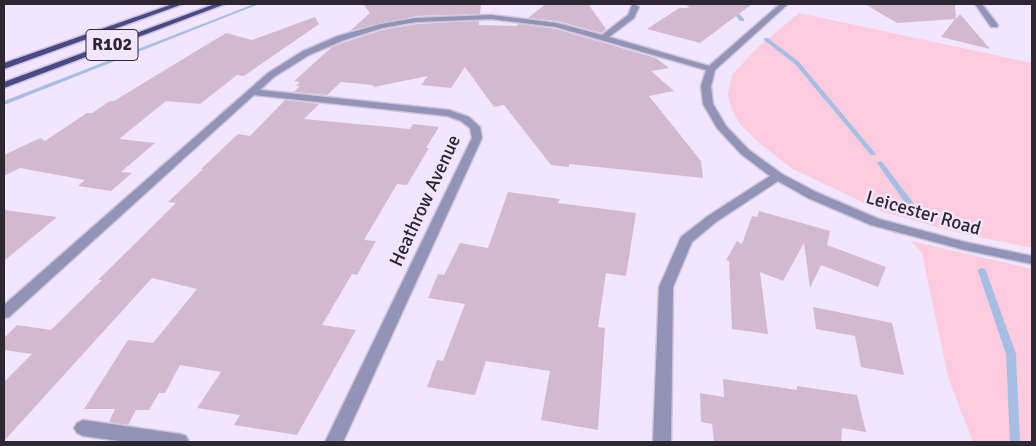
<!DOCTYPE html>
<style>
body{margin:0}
#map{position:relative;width:1036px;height:446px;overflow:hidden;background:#f1e6fe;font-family:Signika,sans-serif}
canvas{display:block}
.frame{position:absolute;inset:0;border:5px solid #2c2732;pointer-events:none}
</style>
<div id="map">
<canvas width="1036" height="446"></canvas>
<div class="frame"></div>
</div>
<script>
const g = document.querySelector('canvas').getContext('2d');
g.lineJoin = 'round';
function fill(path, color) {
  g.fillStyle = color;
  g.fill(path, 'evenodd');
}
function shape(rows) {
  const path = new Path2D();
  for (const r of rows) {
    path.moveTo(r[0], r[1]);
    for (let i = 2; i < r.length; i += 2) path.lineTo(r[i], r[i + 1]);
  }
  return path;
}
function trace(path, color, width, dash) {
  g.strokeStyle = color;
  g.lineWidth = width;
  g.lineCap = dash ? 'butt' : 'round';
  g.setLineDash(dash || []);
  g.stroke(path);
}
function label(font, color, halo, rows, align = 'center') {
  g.font = font + ' Signika,sans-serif';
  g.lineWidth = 5;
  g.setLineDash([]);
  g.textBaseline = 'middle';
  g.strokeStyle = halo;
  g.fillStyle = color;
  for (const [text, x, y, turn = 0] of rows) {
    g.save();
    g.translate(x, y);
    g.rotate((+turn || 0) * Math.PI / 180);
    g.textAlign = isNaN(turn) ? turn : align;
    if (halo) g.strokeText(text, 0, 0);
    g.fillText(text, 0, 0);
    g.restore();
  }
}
const green = shape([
 [799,13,1032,63,1032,248,955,232,883,212,793,169,760,144,740,124,731,108,728,94,732,75,757,48],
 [911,241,1032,269,1032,442,973,442,948,377,922,253]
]);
const stream = shape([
 [254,4,259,4,4,105,4,101,254,4],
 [726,4,730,4,744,19,744,21,740,21,726,4],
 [764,38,768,38,799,62,875,153,876,154,875,155,871,155,795,64,764,40,764,38],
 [880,161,882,162,922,214,923,216,922,218,916,218,877,163,880,161],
 [982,268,985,269,986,271,1016,354,1020,442,1010,442,1006,354,978,271,979,269,982,268]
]);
const building = shape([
 [363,4,481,4,480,14,416,16,350,31,370,13],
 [546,4,588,4,606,29,602,33,557,21,528,18],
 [686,4,752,4,700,43,647,29,679,8,689,8],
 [865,4,955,4,956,19,960,14,990,49,941,37,955,19,897,23],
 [315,17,319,24,244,76,237,75,200,104,166,101,119,139,155,143,121,172,132,173,111,191,78,186,85,180,20,168,4,176,4,155,40,138,45,141,87,113,92,113,110,101,114,101,226,33,252,40],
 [479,21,479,25,516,26,519,24,556,29,656,58,669,68,651,71,674,91,649,96,701,161,703,178,569,164,569,167,551,165,504,105,494,107,465,67,451,88,421,85,428,76,374,87,372,85,341,82,327,95,294,92,300,86,296,86,300,82,294,81,332,47,345,42,382,30,416,24],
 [285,100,319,104,304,119,410,129,413,124,439,127,426,148,429,148,407,185,397,184,364,240,376,241,357,275,352,274,322,325,356,330,297,435,234,425,240,415,197,408,221,372,180,365,165,393,159,393,149,410,136,410,128,425,109,422,115,409,84,409,128,340,153,343,197,289,152,278,4,441,4,382,32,354,4,350,4,338,17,325,51,330,102,280,98,280,176,203,168,202,203,169,201,169,238,134,250,136],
 [508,192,560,199,558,203,636,213,626,276,606,273,598,327,605,328,598,430,541,420,550,371,486,361,475,395,427,387,437,360,443,361,465,304,428,298,438,274,444,275,460,243,488,248],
 [4,210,57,217,4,261],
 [759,211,830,231,827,245,886,267,878,287,821,265,810,288,804,243,783,281,760,272,768,334,732,329,729,261,726,260,737,241,742,244,752,216,757,217],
 [813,307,892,323,904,375,861,367,855,336,816,329],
 [723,379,797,390,797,386,857,395,866,432,842,428,841,442,714,442,712,424,701,422,700,393,724,397]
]);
const service = shape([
 [83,420,180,434,186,436,189,442,127,442,83,436,77,433,74,428,77,423,83,420]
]);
const minor = shape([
 [780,4,788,4,715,70,711,86,713,104,726,126,749,150,782,174,816,192,879,219,965,242,1032,256,1032,264,965,250,871,225,808,198,778,181,716,222,692,242,673,287,671,442,653,442,659,287,681,237,708,216,770,176,741,154,717,128,703,104,701,86,706,70,556,27,491,19,416,22,382,28,344,40,309,55,274,77,260,90,449,110,469,117,480,127,482,138,343,442,325,442,472,138,470,128,461,121,447,116,254,95,9,317,4,318,4,305,268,73,303,51,338,36,381,24,416,18,491,15,557,23,602,35,628,15,632,5,635,5,639,7,634,18,609,37,709,66,780,4],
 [975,4,982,4,998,25,997,27,991,27,975,4]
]);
const primary = shape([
 [173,4,183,4,4,69,4,63,173,4],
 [215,4,225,4,4,88,4,82,215,4]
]);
const shields = [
 [112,45,52]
];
const shieldNames = [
 ["R102",112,45]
];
const streetNames = [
 ["Heathrow Avenue",426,201,-65],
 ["Leicester Road",923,214,16]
];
fill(green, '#fcccde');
fill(stream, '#a5bee4');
fill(building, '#d3b9d0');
trace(service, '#cec4d9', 3);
trace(minor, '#cec4d9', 3);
trace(primary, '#cec4d9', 3);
fill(service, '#9193b7');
fill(minor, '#9193b7');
fill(primary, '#4a4887');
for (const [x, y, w] of shields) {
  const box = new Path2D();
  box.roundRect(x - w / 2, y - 15.5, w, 31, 4);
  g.fillStyle = '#f1e6fe';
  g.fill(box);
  trace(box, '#2c2732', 1);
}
label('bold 18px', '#2c2732', null, shieldNames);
label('19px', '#2c2732', '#f1e6fe', streetNames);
</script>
